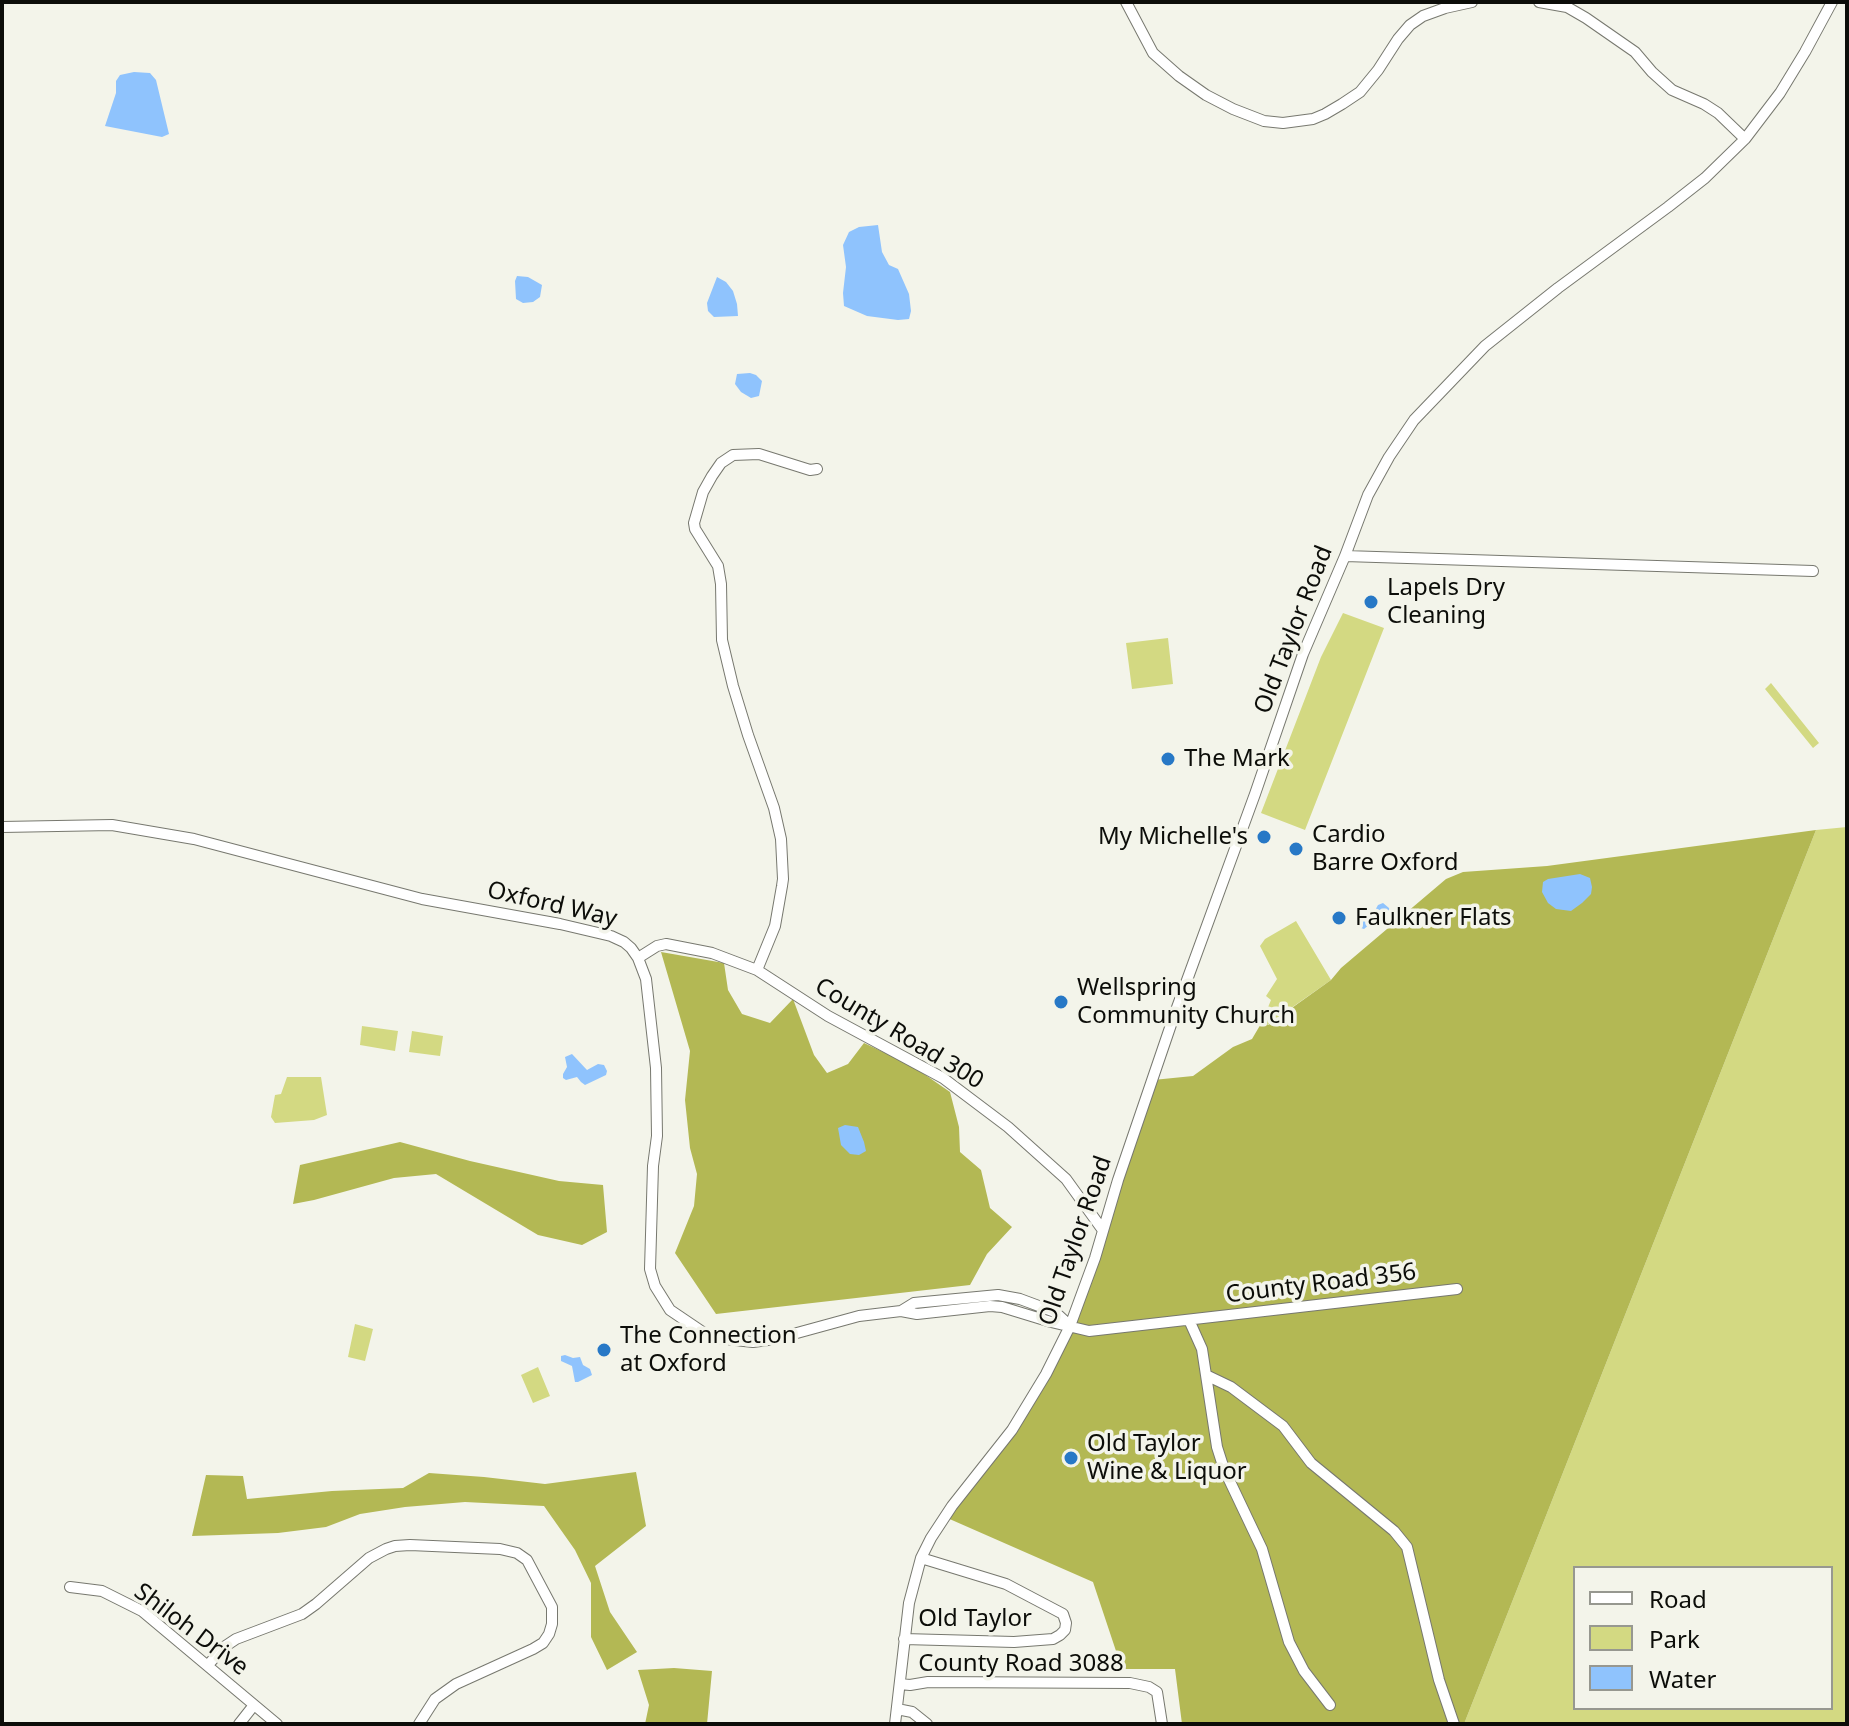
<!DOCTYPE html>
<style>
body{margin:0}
#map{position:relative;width:1849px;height:1726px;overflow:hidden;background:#f3f4ea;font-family:"Noto Sans",sans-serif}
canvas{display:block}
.frame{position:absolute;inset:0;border:4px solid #0c0d09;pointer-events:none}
.legend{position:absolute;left:1573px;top:1566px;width:260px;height:144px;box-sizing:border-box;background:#f3f4ea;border:2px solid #979890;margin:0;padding:10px 14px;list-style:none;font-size:24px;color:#0c0d09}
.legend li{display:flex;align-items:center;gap:16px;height:40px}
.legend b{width:40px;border:2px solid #979890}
</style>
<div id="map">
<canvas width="1849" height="1726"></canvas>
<div class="frame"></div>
<ul class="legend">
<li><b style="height:10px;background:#fff"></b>Road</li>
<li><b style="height:22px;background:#d3d982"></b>Park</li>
<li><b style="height:22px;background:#8fc3fd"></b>Water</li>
</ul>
</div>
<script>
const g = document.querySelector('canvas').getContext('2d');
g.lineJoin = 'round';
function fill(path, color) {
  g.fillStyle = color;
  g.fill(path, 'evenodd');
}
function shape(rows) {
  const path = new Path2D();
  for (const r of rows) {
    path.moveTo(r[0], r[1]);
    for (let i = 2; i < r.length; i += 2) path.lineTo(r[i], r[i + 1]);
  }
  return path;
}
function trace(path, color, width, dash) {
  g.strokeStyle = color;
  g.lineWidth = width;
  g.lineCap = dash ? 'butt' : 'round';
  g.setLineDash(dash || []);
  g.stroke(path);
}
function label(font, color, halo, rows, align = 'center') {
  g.font = font + ' "Noto Sans",sans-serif';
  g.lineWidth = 7;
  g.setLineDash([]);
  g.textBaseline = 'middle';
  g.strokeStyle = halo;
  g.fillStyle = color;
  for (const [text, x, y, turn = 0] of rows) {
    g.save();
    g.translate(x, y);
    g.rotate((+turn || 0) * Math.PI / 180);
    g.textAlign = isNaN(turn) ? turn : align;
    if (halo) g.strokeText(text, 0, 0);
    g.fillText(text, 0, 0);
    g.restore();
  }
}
const green = shape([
 [1343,613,1384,628,1305,830,1261,813,1321,657],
 [1168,638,1173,684,1132,689,1126,643],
 [1771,683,1819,743,1813,748,1765,689],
 [1847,827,1847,1724,1464,1724,1816,830],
 [1575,1568,1831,1568,1831,1708,1575,1708],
 [1296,921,1331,980,1267,1025,1262,1022,1271,1000,1266,996,1277,979,1260,946,1265,939],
 [362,1026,398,1031,395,1051,360,1045],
 [412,1031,443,1036,440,1056,409,1052],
 [287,1077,321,1077,327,1115,314,1120,275,1123,271,1117,275,1095,281,1094],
 [355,1324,373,1329,365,1361,348,1357],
 [538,1367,550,1396,533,1403,521,1375]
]);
const forest = shape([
 [1816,830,1464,1724,1182,1724,1175,1669,1122,1669,1093,1582,945,1517,1010,1433,1070,1326,1153,1080,1193,1076,1233,1047,1252,1039,1262,1022,1268,1025,1331,980,1341,968,1446,879,1463,872,1547,866],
 [661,952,724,963,728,990,742,1014,770,1023,793,999,814,1055,827,1073,848,1064,864,1043,911,1065,950,1092,959,1127,960,1152,981,1170,990,1208,1012,1227,987,1254,970,1285,716,1314,675,1253,694,1206,697,1174,690,1148,685,1100,690,1051],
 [400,1142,470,1161,559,1181,603,1185,607,1232,582,1245,538,1235,436,1174,394,1178,314,1200,293,1204,300,1165],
 [636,1472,646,1526,595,1566,610,1612,637,1652,607,1670,591,1637,591,1583,575,1550,544,1506,465,1502,405,1507,360,1514,326,1527,278,1533,192,1536,206,1475,243,1476,247,1499,332,1491,403,1488,429,1473,484,1477,545,1484],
 [674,1668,712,1671,707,1724,645,1724,649,1705,638,1670]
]);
const water = shape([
 [134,72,150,73,156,80,169,134,162,137,105,126,116,93,116,81,120,75],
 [878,225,882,252,889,265,898,269,909,294,911,311,909,319,898,320,867,316,844,306,843,293,846,267,843,245,849,232,859,227],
 [517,276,528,277,542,285,540,297,533,302,523,303,516,299,515,281],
 [717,277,726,282,733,291,737,304,738,316,714,317,708,311,707,303],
 [750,373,756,375,762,381,759,396,751,398,741,392,735,384,737,374],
 [1580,874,1590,878,1592,887,1591,894,1582,903,1571,911,1556,909,1548,903,1542,892,1543,882,1548,879],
 [1383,903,1389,908,1390,913,1388,916,1377,918,1376,923,1370,924,1364,929,1361,928,1359,923,1365,920,1366,913,1373,914,1378,905],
 [572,1054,587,1070,598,1064,604,1065,607,1071,606,1075,585,1085,581,1082,577,1077,566,1080,563,1078,563,1074,567,1067,565,1057],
 [845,1125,858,1127,864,1142,866,1151,859,1155,850,1154,841,1145,838,1128],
 [565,1355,573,1358,580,1357,583,1365,590,1369,592,1375,578,1382,575,1382,572,1366,561,1361,561,1356]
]);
const minor = shape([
 [1126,2,1153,53,1179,76,1206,95,1233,109,1264,121,1283,123,1313,119,1325,114,1342,104,1360,92,1378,70,1398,39,1410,25,1423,16,1445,8,1472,2],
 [1539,2,1567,7,1586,18,1635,52,1652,72,1672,90,1704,104,1718,113,1745,139],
 [1345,556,1813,571],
 [2,827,112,825,194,839,422,899,560,924,611,936,624,942,631,948,638,958,646,979,656,1068,657,1136,653,1166,650,1269,655,1286,670,1310,704,1333,717,1338,753,1342,775,1339,859,1316,901,1311,917,1314,990,1306,1002,1307,1051,1322,1089,1331,1457,1289],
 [638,958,657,946,666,944,712,953,757,970,828,1016,943,1078,1008,1127,1066,1179,1102,1229],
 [757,970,775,926,782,886,783,879,781,839,774,808,748,735,733,686,722,640,721,584,718,566,695,529,694,523,703,492,712,476,721,463,733,455,759,454,810,470,817,469],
 [901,1311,914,1303,998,1295,1020,1299,1055,1312,1069,1325],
 [1189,1320,1202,1349,1217,1447,1224,1469,1262,1549,1289,1642,1304,1671,1330,1705],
 [1208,1376,1231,1387,1283,1426,1311,1463,1394,1531,1407,1547,1439,1680,1454,1724],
 [70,1587,102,1591,142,1611,277,1724],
 [904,1639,1014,1642,1053,1639,1060,1635,1065,1630,1066,1623,1063,1614,1006,1584,921,1558],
 [208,1665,224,1647,236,1639,302,1614,316,1604,369,1558,386,1549,395,1546,410,1545,500,1549,517,1553,527,1560,552,1607,552,1624,549,1634,543,1643,533,1649,456,1684,435,1699,419,1724],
 [900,1684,910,1685,928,1682,1130,1683,1149,1687,1157,1692,1162,1724],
 [897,1709,912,1712,927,1724],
 [239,1724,254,1705],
 [895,1724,909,1603,921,1558,931,1538,952,1506,1012,1430,1046,1374,1070,1326,1095,1258,1118,1180,1175,1013,1255,794,1303,654,1345,556,1368,495,1389,457,1414,420,1485,346,1558,288,1668,207,1705,178,1745,139,1780,93,1805,52,1832,2]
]);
const markers = [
 [1371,602,8,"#2778c6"],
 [1168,759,8,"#2778c6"],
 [1264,837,8,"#2778c6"],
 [1296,849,8,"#2778c6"],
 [1339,918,8,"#2778c6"],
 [1061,1002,8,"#2778c6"],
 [604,1350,8,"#2778c6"],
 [1071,1458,8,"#2778c6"]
];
const poiNames = [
 ["Lapels Dry",1387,588],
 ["Cleaning",1387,616],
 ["The Mark",1184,759],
 ["Cardio",1312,835],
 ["Barre Oxford",1312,863],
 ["My Michelle's",1248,837,"right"],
 ["Faulkner Flats",1355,918],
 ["Wellspring",1077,988],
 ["Community Church",1077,1016],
 ["The Connection",620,1336],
 ["at Oxford",620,1364],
 ["Old Taylor",1087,1444],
 ["Wine & Liquor",1087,1472]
];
const streetNames = [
 ["Old Taylor Road",1294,630,-69],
 ["Oxford Way",552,905,13],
 ["County Road 300",899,1034,31],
 ["Old Taylor Road",1076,1241,-71],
 ["County Road 356",1321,1284,-7],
 ["Old Taylor",975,1619],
 ["Shiloh Drive",191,1630,37],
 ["County Road 3088",1021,1664]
];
fill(green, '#d3d982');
fill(forest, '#b3b854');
fill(water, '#8fc3fd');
trace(minor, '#77786f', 12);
trace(minor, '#fff', 10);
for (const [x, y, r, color] of markers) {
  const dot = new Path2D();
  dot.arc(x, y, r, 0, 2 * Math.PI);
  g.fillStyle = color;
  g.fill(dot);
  trace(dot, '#f3f4ea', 3);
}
label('24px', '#0c0d09', '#f3f4ea', poiNames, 'left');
label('24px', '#0c0d09', '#f3f4ea', streetNames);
</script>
